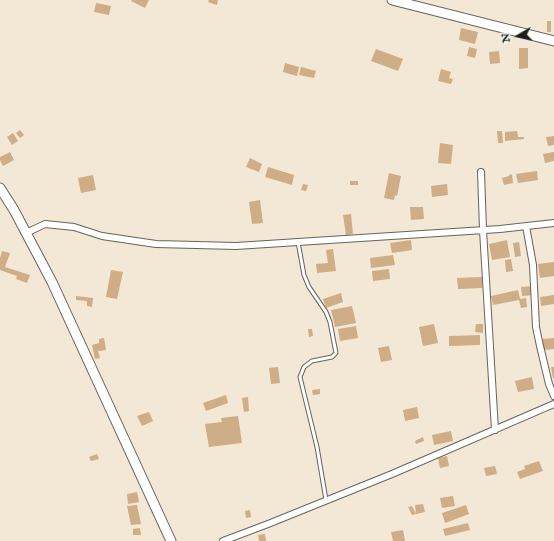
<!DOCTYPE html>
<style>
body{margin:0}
#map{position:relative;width:554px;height:541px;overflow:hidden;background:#f3e7d5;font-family:"IM FELL English",serif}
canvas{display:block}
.north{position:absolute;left:498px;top:16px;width:40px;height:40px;-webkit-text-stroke:3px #f6f6f2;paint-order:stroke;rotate:261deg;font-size:11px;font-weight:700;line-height:16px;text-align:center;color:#1c1c1c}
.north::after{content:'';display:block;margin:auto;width:14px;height:18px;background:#1c1c1c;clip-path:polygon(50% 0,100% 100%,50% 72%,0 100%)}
</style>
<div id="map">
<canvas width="554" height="541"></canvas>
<div class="north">N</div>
</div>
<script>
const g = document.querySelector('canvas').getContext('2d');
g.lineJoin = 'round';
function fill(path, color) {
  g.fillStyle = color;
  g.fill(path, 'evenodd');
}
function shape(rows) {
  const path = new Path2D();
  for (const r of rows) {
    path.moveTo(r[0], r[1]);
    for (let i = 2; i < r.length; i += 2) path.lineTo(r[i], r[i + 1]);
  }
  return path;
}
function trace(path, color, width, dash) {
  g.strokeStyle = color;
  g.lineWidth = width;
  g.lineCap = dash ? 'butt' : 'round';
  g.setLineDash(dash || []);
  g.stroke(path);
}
const building = shape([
 [132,0,149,0,145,8,131,1],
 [209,0,218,0,217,5,208,2],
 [96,3,111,6,109,15,94,12],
 [547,21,551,21,551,32,547,32],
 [461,28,478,32,475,44,459,40],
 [469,47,477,49,475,58,467,56],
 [519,48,528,48,528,68,519,69],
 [376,49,403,59,398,71,371,61],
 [499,51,500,63,490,64,489,52],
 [285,63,299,67,297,76,283,72],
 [301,67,316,71,314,78,299,75],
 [441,69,451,72,449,78,453,79,451,84,438,81],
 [20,130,24,135,20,138,16,133],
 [497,131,502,131,503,143,498,143],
 [517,131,518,137,524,137,524,139,505,141,505,132],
 [13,133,18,141,12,145,7,137],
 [554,136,554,145,548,146,546,137],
 [440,143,453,145,451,164,438,163],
 [10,152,14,160,3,166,0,160,0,157],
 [554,152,554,161,545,163,543,154],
 [250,158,262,164,259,172,246,167],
 [268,167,294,175,292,185,265,177],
 [537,171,538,180,518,183,516,174],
 [389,173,401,176,397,196,395,195,394,200,384,198],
 [512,174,513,183,504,185,502,178,509,176,509,175],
 [93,175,96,190,81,193,78,178],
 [350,181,358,181,358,185,350,185],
 [303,184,308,185,306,191,301,190],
 [447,184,448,195,432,197,431,186],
 [260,200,263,223,252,224,249,202],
 [410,207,423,207,424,219,411,220],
 [351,214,353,234,346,235,343,215],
 [411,240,412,250,392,253,390,243],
 [507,240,510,257,492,260,489,244],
 [519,242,521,256,515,257,513,243],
 [333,249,336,271,317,273,316,264,328,263,326,250],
 [2,251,10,253,5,267,30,275,27,283,16,279,17,276,0,270,0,258],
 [393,255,395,265,371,268,370,258],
 [511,259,513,271,506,272,505,260],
 [554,262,554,276,540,278,538,264],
 [389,269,390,279,373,281,372,271],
 [111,270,123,272,117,299,106,297],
 [482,277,482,288,458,289,457,278],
 [533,286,534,295,522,296,521,287],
 [518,290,520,299,526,298,527,307,521,308,519,300,493,305,491,296],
 [341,293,343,302,326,308,323,299],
 [554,295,554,304,541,306,540,297],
 [76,296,93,298,92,307,87,306,87,301,76,300],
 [352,306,356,323,335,327,331,310],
 [434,324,438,343,423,346,419,327],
 [476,324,483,324,483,333,475,332],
 [356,326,358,338,340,341,338,329],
 [308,329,312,329,313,336,309,337],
 [480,335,480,345,449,346,449,336],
 [104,338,106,350,98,351,100,358,95,359,92,345,99,343,99,339],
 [554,338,554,349,544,350,542,339],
 [389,346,392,360,381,362,378,348],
 [278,367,280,383,271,384,269,368],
 [551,367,554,367,554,378,553,378],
 [532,377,534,389,518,392,515,381],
 [320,389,320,394,313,395,312,390],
 [226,395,228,403,206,411,203,403],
 [248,397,249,411,244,412,242,398],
 [417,407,419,418,405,421,403,410],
 [149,412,153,421,142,426,137,416],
 [238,416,242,443,209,447,205,424,222,422,221,418],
 [451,431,453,441,434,445,432,435],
 [423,437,424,441,416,444,415,441],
 [97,454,99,459,91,461,89,457],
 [447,456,449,466,440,468,438,458],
 [539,461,543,471,520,479,517,472,525,469,524,466],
 [495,466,497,474,486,476,484,468],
 [137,492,139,502,128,504,127,494],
 [453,496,455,506,442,508,440,498],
 [423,504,425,512,416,514,415,505],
 [137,505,141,524,131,525,127,506],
 [466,505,469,514,445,523,442,513],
 [412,506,416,514,412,515,408,507],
 [250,510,251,517,246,518,245,511],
 [468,523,470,530,445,536,443,529],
 [140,528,141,535,133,535,133,529],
 [403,530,405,541,393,541,391,532],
 [265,534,266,541,259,541,258,535]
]);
const lane = shape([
 [298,242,304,275,309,287,326,312,330,322,336,353,332,357,312,361,304,367,300,377,317,447,326,500]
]);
const street = shape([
 [481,172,483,230,495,430],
 [526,226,533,265,536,327,540,346,549,384,554,396],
 [26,233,45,224,74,227,102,236,156,244,236,246,500,229,554,223],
 [223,541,268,524,392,474,554,404]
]);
const secondary = shape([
 [392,0,554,41],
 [0,188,14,210,52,282,171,541]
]);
fill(building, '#cead87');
trace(lane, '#67635d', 5);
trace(street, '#67635d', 8);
trace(secondary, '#67635d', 11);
trace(lane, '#fff', 3);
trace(street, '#fff', 6);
trace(secondary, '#fff', 9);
</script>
